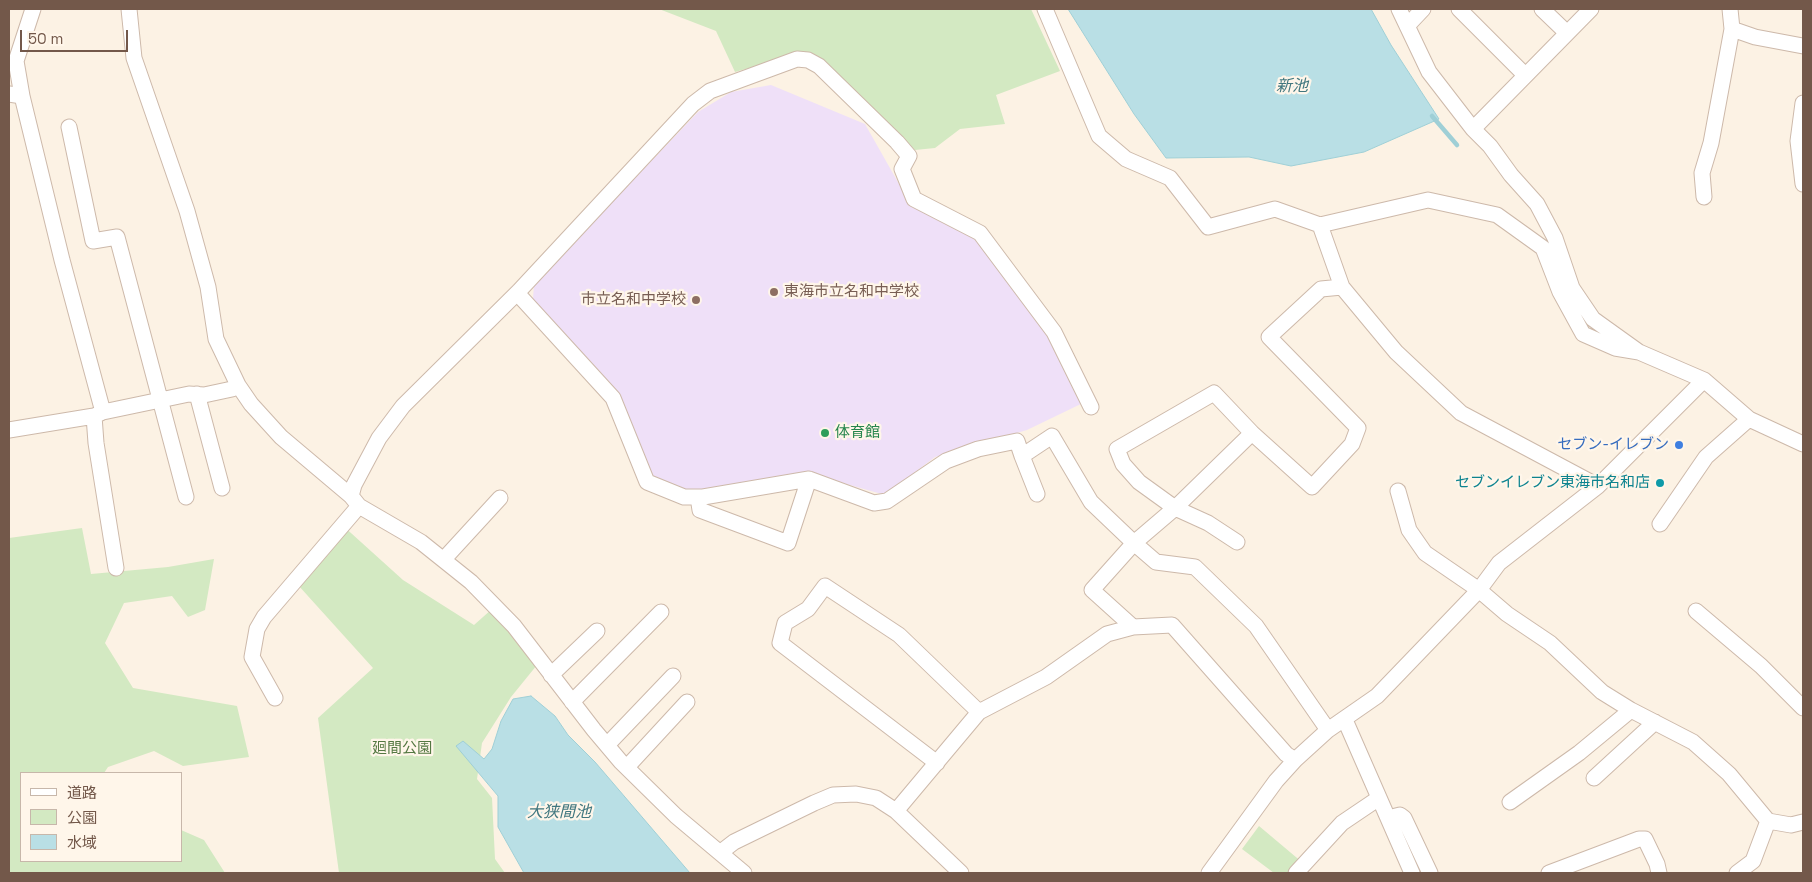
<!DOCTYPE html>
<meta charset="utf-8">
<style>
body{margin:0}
#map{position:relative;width:1812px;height:882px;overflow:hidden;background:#fcf2e4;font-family:"Space Grotesk","Noto Sans JP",sans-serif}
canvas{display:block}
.frame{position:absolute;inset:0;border:10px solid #73584a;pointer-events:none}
.legend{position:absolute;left:20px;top:772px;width:162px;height:90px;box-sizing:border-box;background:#fff6ea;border:1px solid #c7b7aa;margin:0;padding:6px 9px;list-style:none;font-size:15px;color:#73584a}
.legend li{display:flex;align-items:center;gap:10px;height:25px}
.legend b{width:25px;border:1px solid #c7b7aa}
.scale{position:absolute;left:20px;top:30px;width:108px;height:22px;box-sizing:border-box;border:2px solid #73584a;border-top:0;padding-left:6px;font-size:15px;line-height:18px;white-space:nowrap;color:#73584a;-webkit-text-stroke:4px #fff6ea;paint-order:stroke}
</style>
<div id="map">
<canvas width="1812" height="882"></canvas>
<div class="frame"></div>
<ul class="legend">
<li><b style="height:6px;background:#fff"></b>道路</li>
<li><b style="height:14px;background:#d3e9c2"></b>公園</li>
<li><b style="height:14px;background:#b9dfe5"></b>水域</li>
</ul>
<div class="scale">50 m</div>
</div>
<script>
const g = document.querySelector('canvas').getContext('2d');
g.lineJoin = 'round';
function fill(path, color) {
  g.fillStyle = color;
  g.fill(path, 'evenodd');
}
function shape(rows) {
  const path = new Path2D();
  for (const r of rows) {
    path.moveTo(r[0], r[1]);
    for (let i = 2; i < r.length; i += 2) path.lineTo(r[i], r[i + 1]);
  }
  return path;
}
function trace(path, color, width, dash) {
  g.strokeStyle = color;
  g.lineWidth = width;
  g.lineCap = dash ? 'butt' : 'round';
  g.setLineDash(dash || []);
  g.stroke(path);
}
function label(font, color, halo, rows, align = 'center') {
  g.font = font + ' "Space Grotesk","Noto Sans JP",sans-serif';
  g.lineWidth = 4.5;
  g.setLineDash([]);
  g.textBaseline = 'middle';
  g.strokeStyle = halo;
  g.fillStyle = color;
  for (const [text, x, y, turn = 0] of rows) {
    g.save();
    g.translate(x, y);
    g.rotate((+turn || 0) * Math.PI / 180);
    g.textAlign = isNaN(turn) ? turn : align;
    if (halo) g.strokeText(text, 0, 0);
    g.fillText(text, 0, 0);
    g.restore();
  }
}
const education = shape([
 [771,85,865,124,912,207,976,238,1044,323,1085,402,1027,430,935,457,885,495,811,474,688,493,650,477,619,394,533,299,534,284,698,112,731,92]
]);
const green = shape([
 [659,9,1031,9,1060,71,996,95,1005,124,960,129,935,148,915,150,817,58,805,52,735,72,716,31],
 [341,524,403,580,474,625,492,609,537,665,511,697,482,743,477,779,492,798,495,859,505,873,339,873,318,718,373,668,298,585],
 [82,528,91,574,168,567,214,559,205,610,188,617,172,596,124,603,105,643,133,688,237,706,249,757,183,766,154,751,108,767,104,773,21,773,21,861,181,861,181,830,204,840,225,873,9,873,9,538],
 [1259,826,1303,863,1296,873,1274,873,1242,849]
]);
const water = shape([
 [1068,9,1371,9,1391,45,1439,119,1364,152,1291,166,1249,157,1166,158,1134,114,1068,9],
 [531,696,555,716,568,735,595,762,690,873,524,873,498,827,498,796,456,746,463,741,484,759,492,749,501,721,513,699,531,696]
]);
const stream = shape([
 [1432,116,1457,145]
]);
const minor = shape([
 [129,9,134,58,187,211,208,287,216,339,238,385,251,404,281,437,351,496,359,506,421,542,471,582,514,626,594,730,621,762,676,816,744,873],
 [1045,9,1099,136,1126,159,1170,178,1208,227,1275,209,1320,225],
 [1399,9,1429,72,1473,129,1490,146,1511,175,1537,204,1555,238,1572,288,1593,319,1639,352,1704,380,1749,419,1803,444],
 [1459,9,1525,75],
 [1542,9,1567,33],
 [1407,26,1423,9],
 [1732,29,1755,37,1803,46],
 [9,94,22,96,62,260,103,412],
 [22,96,16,61,33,9],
 [1803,103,1798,141,1803,184],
 [69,127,93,241,117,237,186,497],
 [1473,129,1591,9],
 [1704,197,1702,173,1711,143,1732,29,1730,9],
 [517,293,613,398,647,482,684,497,703,497,809,479,874,503,887,501,946,461,978,449,1017,441,1022,456,1052,436,1091,502,1134,543,1092,590,1133,627],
 [197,394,222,488],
 [94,416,96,443,116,568],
 [9,430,94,416,103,412,189,394,204,395,232,389,238,385],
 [1022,456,1037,494],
 [1598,486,1461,413,1396,352,1342,287,1320,225,1428,200,1497,215,1543,248,1560,292,1583,334,1615,348,1639,352],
 [1398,491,1409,530,1425,553,1479,590,1507,614,1550,643,1602,692,1631,710,1693,742,1729,774,1768,821,1791,825,1803,822],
 [351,496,354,485,379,438,403,406,519,291,693,104,710,91,797,59,808,60,819,66,897,142,909,156,902,169,914,199,980,233,1054,332,1091,407],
 [698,497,700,510,788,543,809,479],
 [1660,524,1706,457,1749,419],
 [1237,542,1208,523,1175,508,1252,433],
 [444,559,500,498],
 [1696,611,1761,666,1803,708],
 [551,675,597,631],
 [275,698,252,657,257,629,264,617,359,506],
 [572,702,661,612],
 [1345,720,1412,873],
 [1328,730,1256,626,1195,567,1156,562,1134,543,1175,508,1139,482,1123,464,1117,449,1214,393,1252,433,1312,487,1352,444,1358,428,1269,337,1321,289,1342,287],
 [607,745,673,676],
 [937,763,780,643,785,623,808,609,825,586,899,635,979,712],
 [627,767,687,702],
 [1594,778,1655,722],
 [1510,802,1579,753,1631,710],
 [896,811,979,712,1046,677,1107,634,1133,627,1172,625,1286,754,1295,760],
 [1388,818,1400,815,1404,818,1430,873],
 [721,852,734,842,814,803,833,795,856,794,876,798,896,811,961,873],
 [1209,873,1276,781,1295,760,1328,730,1377,696,1479,590,1499,563,1598,486,1704,380],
 [1296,873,1342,823,1379,798],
 [1549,873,1639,839,1645,839,1657,864,1659,873],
 [1737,873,1753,861,1768,821]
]);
const markers = [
 [774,292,5,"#8d6e63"],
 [696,300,5,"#8d6e63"],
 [825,433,5,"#2e9e5b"],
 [1679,445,5,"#3f7fe0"],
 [1660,483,5,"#0f9aa8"]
];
const educationNames = [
 ["東海市立名和中学校",784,292],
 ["市立名和中学校",686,300,"right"]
];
const leisureNames = [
 ["体育館",835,433]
];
const shopNames = [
 ["セブン-イレブン",1669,445]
];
const cultureNames = [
 ["セブンイレブン東海市名和店",1650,483]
];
const parkNames = [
 ["廻間公園",402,749]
];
const waterNames = [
 ["新池",1292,87],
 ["大狭間池",559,813]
];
fill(education, '#efe0f8');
fill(green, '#d3e9c2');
fill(water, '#b9dfe5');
trace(water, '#9fcfd6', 1);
trace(stream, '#9fcfd6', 4.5);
trace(minor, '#cdb9aa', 17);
trace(minor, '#fff', 15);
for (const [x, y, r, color] of markers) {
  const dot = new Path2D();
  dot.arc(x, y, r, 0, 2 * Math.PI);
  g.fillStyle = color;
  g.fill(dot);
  trace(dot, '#fff6ea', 2);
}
label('15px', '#785e54', '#fff6ea', educationNames, 'left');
label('15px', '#27864d', '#fff6ea', leisureNames, 'left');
label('15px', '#366cbe', '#fff6ea', shopNames, 'right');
label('15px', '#0d838f', '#fff6ea', cultureNames, 'right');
label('15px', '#547842', '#fff6ea', parkNames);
label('italic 16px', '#41777f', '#fff6ea', waterNames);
</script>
